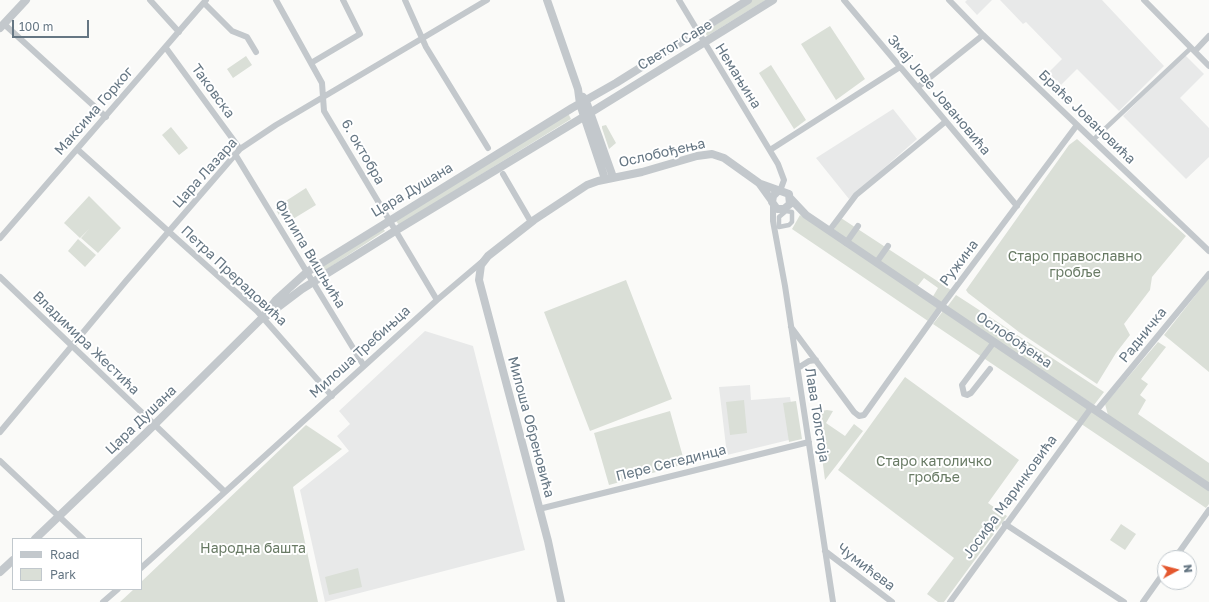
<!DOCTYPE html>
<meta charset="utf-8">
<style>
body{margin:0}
#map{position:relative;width:1209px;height:602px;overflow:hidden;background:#fafaf8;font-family:"Golos Text",sans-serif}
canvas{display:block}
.legend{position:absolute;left:12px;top:538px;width:130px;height:52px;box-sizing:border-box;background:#fff;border:1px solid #c1c8cd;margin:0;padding:5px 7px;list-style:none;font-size:12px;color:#657683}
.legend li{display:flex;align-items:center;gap:8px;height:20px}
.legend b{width:20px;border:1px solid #c1c8cd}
.north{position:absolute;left:1157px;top:550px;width:40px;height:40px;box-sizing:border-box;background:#fff;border:1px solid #c1c8cd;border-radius:50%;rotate:83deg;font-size:11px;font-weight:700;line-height:16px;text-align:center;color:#657683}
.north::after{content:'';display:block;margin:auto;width:14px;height:18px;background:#e4572e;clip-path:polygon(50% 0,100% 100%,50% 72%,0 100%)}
.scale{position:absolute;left:12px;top:20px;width:77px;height:18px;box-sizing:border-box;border:2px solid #657683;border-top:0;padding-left:5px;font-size:12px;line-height:14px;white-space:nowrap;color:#657683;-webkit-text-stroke:3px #fff;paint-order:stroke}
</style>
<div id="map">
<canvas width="1209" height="602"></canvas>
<ul class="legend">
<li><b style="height:5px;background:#c3c8cc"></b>Road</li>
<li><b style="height:11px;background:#dadfd7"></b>Park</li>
</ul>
<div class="north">N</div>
<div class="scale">100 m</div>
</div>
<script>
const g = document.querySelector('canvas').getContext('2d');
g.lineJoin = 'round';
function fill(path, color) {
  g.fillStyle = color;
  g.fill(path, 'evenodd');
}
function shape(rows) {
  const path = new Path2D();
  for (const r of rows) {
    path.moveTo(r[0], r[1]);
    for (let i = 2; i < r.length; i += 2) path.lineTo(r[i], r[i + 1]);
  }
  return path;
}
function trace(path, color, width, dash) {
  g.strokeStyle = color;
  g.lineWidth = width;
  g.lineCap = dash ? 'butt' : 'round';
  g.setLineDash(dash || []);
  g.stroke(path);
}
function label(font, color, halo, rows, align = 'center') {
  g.font = font + ' "Golos Text",sans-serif';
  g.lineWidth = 4;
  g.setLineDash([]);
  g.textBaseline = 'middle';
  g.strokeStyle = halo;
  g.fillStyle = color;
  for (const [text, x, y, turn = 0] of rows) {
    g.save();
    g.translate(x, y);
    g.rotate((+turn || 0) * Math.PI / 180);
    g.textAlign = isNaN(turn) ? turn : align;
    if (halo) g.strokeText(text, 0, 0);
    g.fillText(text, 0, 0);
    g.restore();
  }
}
const built = shape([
 [967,0,992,0,977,15,965,2],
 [1000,0,1102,0,1164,66,1119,111,1077,69,1061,85,1057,80,1051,85,1044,77,1062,59,1026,22,1023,24],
 [1185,55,1204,74,1180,98,1209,128,1209,157,1186,179,1123,116],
 [893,109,917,139,849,199,816,158],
 [425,331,473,346,525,550,325,602,300,490,349,451,337,436,350,424,339,411],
 [750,385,751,400,790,397,797,438,727,455,719,387]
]);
const green = shape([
 [752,0,766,0,707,36,705,32],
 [830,26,865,79,836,100,801,44],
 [246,56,252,65,233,78,227,69],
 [771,65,806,120,794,129,759,73],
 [568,113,571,119,399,225,396,221],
 [606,125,616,143,609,149,602,128,602,126],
 [171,127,188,148,179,155,162,135],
 [1077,139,1186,236,1152,277,1150,290,1124,324,1130,335,1116,353,1097,384,1019,332,968,293,966,290,1069,145],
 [306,188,316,205,293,219,290,216,288,217,284,211,279,215,275,208],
 [89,196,121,228,98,253,81,238,89,229,80,238,64,223],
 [800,215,938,307,928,321,792,229],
 [841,218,951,290,941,304,932,298,938,288,924,278,917,287,833,231],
 [382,227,385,231,318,275,315,271],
 [78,239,96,255,85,267,68,251],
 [1209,278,1209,372,1164,335],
 [626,280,672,399,590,431,544,312],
 [956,295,970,304,1104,392,1094,405,947,307],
 [943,311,1209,489,1209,504,1206,508,933,324],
 [1158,342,1166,347,1141,379,1148,384,1140,395,1146,400,1138,414,1209,463,1209,483,1108,415,1105,404],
 [905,377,1019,460,988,503,1007,516,944,602,938,602,927,594,954,558,838,470],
 [744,400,747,433,730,435,726,402],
 [796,401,802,439,789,442,783,403],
 [827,410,833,411,826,423,845,436,854,424,863,431,825,480,816,412],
 [670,411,685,464,609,485,594,433],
 [306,425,342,449,293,487,318,602,120,602,134,589,141,589,141,582],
 [1121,524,1136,534,1125,550,1110,540],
 [358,568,362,587,329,595,325,577]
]);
const pedestrian = shape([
 [1093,140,1191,48],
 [786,211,792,212,792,222,789,225,779,227,779,217,786,211]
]);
const minor = shape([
 [150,0,179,32],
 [276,0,322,83,324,111,437,300],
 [405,0,426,47,488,148],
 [679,0,778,164,784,180,780,191],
 [844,0,1017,206],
 [949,0,983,35,1209,251],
 [1144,0,1209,66],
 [204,3,232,31,247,37,256,52],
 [4,24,106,117],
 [166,48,240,149],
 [1195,51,1209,36],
 [311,63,360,34,343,0],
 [918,87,983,35],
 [77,149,257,311,332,396],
 [770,150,900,67],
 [235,154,364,366],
 [503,174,531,222],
 [773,204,773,221,785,286,833,602],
 [829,231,856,195,945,122],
 [0,238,206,0],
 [846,243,858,226],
 [876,263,888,246],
 [0,277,225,492],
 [791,327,854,412,859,416,864,415,941,307,1077,125],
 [798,368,809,361,816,360],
 [990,369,971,393,967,395,964,394,962,385,994,342],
 [1096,411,1209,274],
 [0,432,126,281,240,149,276,125,487,0],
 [0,461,83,539],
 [539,509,809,442],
 [1005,524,1124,602],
 [825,551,892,602],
 [1175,558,1209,510],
 [141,568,437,300,483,261],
 [103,602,118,589],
 [950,602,1091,408],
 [1143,602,1165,571]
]);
const tertiary = shape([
 [547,0,578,89,580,104,605,179],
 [0,28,26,0],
 [583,97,586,101,613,177],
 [761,184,789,194,790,204,784,209,777,209,772,202,773,196,778,191],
 [790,198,806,215,1209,487],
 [265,317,302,289,395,231,585,116,773,0],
 [35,539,146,433,263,317,276,300,307,272,572,108,616,83,748,0],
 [0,572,13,560],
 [561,602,548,541,479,280,481,265,488,256,534,220,587,185,598,181,642,172,697,156,712,154,724,158,759,183,772,201]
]);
const streetNames = [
 ["Светог Саве",675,45,-31],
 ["Немањина",738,76,58],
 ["Таковска",213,91,54],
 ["Змај Јове Јовановића",939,95,50],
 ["Максима Горког",94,111,-49],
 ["Браће Јовановића",1087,117,44],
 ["6. октобра",363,152,60],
 ["Ослобођења",662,153,-13],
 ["Цара Лазара",205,173,-48],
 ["Цара Душана",412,190,-31],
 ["Филипа Вишњића",310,254,59],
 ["Ружина",959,263,-53],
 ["Петра Прерадовића",234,276,43],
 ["Радничка",1143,335,-51],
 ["Ослобођења",1014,340,34],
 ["Владимира Жестића",86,343,44],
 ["Милоша Требињца",360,352,-42],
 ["Лава Толстоја",817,415,81],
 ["Цара Душана",141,420,-44],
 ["Милоша Обреновића",531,427,75],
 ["Пере Сегединца",671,463,-14],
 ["Јосифа Маринковића",1010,497,-54],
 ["Чумићева",866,567,37]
];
const parkNames = [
 ["Старо православно",1075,257],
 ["гробље",1075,273],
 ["Старо католичко",934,462],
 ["гробље",934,478],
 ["Народна башта",253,549]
];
fill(built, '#e8e9e9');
fill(green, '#dadfd7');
trace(pedestrian, '#c3c8cc', 4.5);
trace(minor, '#c3c8cc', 6);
trace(tertiary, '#c3c8cc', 8);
label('14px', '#657683', '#fff', streetNames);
label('14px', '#687a64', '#fff', parkNames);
</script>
